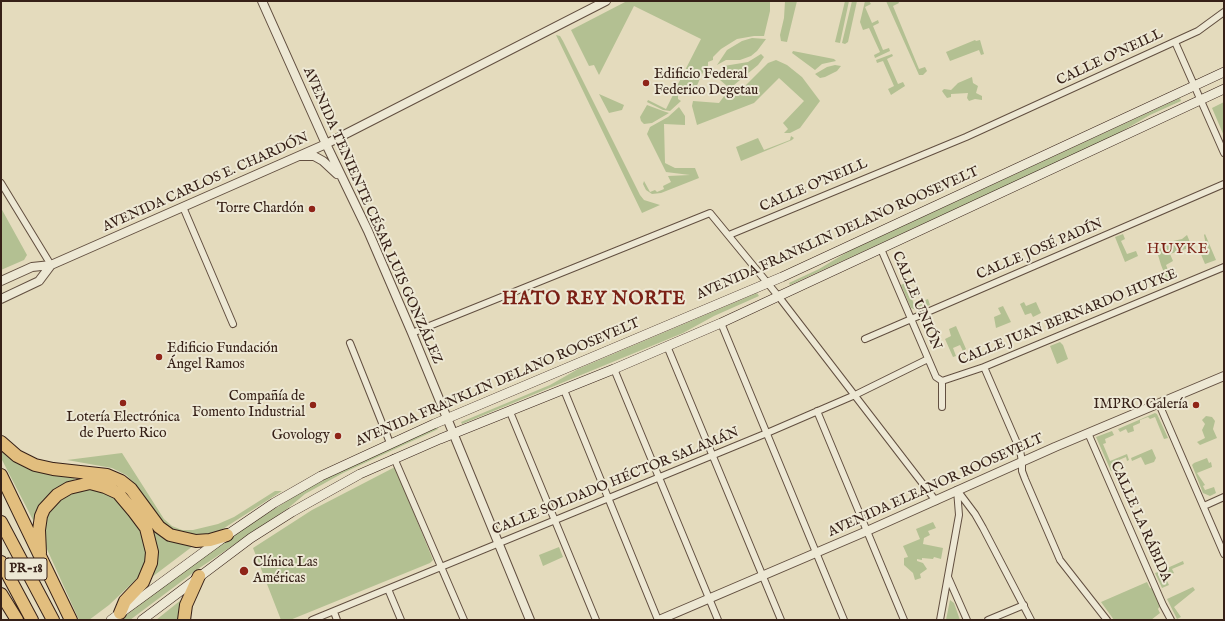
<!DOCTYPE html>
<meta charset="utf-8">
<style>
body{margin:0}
#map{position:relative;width:1225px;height:621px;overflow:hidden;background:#e4dbbd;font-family:"IM FELL English",serif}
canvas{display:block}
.frame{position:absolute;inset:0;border:2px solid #362017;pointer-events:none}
</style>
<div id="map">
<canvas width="1225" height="621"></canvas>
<div class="frame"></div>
</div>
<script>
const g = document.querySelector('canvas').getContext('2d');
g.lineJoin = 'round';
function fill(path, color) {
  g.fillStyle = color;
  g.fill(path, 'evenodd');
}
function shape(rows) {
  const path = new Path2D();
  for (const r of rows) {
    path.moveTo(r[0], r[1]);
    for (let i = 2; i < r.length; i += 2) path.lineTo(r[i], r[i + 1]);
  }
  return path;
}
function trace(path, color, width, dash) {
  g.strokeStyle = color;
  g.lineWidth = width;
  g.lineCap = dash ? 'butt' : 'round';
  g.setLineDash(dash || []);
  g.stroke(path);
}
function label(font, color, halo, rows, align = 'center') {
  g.font = font + ' "IM FELL English",serif';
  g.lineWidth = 4;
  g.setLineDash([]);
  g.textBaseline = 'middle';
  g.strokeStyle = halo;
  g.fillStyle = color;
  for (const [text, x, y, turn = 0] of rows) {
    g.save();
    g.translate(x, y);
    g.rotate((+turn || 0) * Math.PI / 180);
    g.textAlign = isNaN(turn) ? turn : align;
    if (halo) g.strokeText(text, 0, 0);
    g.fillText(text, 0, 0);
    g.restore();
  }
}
const green = shape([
 [627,1,770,1,770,11,764,36,754,36,737,39,721,49,713,57,713,60,708,62,708,68,704,70,694,92,686,93,676,88,701,39,634,6,599,75,594,65,589,66,571,30],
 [785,1,797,1,787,42,781,41,780,35,784,18],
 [845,1,849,1,840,43,835,42],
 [852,1,857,1,848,42,845,44,842,43],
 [865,1,869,1,871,4,865,7,872,23,878,20,879,23,873,26,883,50,889,48,890,51,875,58,874,55,880,52,869,28,863,30,860,22],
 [886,1,898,1,899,3,893,6,919,69,925,67,927,71,923,75,919,75],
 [556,35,560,36,563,41,640,195,644,200,660,205,642,213],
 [752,38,766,39,757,51,751,56,740,60,726,60,717,65,727,50,742,41],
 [975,40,976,41,980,40,984,54,981,55,979,50,950,61,946,52],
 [793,51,834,59,836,61,822,64,815,70,792,53],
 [761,54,764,57,758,65,734,85,727,86,720,80,719,73,724,66,748,62],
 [892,54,893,56,887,59,898,84,903,82,905,86,891,95,888,89,894,86,883,61,877,63,876,60],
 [776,60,787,65,802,77,820,101,800,128,790,133,784,133,788,129,783,123,804,101,779,78,754,103,697,125,692,106,693,101,719,103,725,95,735,96,768,63],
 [835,65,841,66,837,71,825,77,820,78,815,74,827,67],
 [972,77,973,83,978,86,976,93,982,96,982,100,975,99,969,101,967,98,968,93,951,94,951,97,947,98,944,94,942,91,944,89,951,90,958,83],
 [674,93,678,95,678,99,681,101,670,111,663,110,647,102,648,100,666,109],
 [599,94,624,105,622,110,609,113],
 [1180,98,1181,101,1150,115,1112,137,790,285,789,283,819,269,849,251],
 [1224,102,1224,136,1212,108],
 [647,105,663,111,669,113,652,123,644,124,641,121,640,117],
 [679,107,685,116,685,125,664,124,665,163,675,168,695,168,699,178,661,193,652,194,646,190,643,184,644,181,650,192,655,190,657,192,664,189,663,186,671,182,668,176,690,175,666,172,647,134,650,127,668,117],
 [791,136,794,138,792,140,741,161,736,147,758,138,764,150,790,140],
 [1,208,27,255,24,260,1,270],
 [1123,234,1125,239,1121,241,1127,254,1136,251,1138,256,1125,262,1115,237],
 [1205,234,1216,260,1205,264,1200,252,1204,251,1203,247,1206,245,1204,235],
 [1187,235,1192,247,1170,254,1173,261,1166,265,1170,275,1176,272,1178,276,1167,280,1161,265,1158,255,1160,254,1158,249,1170,244,1169,242,1182,239],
 [905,283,914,304,928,299,930,305,916,310,911,308,901,285],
 [757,293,759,296,714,316,683,333,462,424,461,422,550,385,578,369],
 [1024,302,1026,306,1036,302,1041,313,1033,317,1031,313,1025,315,1020,304],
 [1003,306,1011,322,996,328,994,317,1001,314,998,308],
 [956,326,966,349,963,351,960,345,953,348,956,356,953,357,945,339,951,336,949,329],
 [1060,342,1063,345,1068,359,1057,364,1050,346],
 [1155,413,1157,414,1168,438,1164,439,1155,417,1150,419,1148,417,1140,420,1140,423,1133,426,1134,431,1128,433,1126,429,1120,432,1118,429],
 [1206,416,1212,417,1215,421,1213,429,1217,438,1200,445,1197,442,1205,438,1202,430,1205,424,1202,420],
 [437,427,438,429,434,431,343,473,305,494,287,509,198,569,130,620,120,620,194,563,238,532,303,491,342,470],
 [1112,431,1114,435,1105,439,1106,443,1103,444,1110,461,1127,454,1129,460,1127,461,1126,457,1114,462,1112,465,1114,469,1111,471,1096,437],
 [1,449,43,473,74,476,75,481,33,520,1,458],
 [1152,449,1156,458,1154,462,1145,465,1141,457,1132,461,1131,458],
 [122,453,164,519,172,526,182,530,193,530,218,524,234,517,275,491,282,491,218,532,208,535,194,535,174,530,164,523,135,484,126,475,112,468,67,460],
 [1207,458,1209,463,1211,462,1212,467,1197,473,1205,485,1203,486,1205,490,1214,487,1216,493,1210,496,1203,493,1192,465,1194,463],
 [395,467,433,560,430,563,290,620,281,620,253,548,312,510],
 [83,489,95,489,118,499,139,525,148,557,144,572,109,605,89,620,79,620,46,547,44,533,46,519,51,510,65,496],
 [933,522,936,528,928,531,930,535,924,538,923,544,943,548,941,559,934,557,933,559,922,558,922,560,917,559,917,561,923,563,927,569,920,574,921,578,915,580,913,573,904,565,904,558,908,557,903,546,920,539,916,529],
 [150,526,197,543,148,580],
 [559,547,563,557,543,566,539,555],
 [1183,561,1184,564,1172,569,1174,573,1165,577,1169,585,1162,588,1155,573,1161,571,1162,573,1165,572,1165,569],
 [1147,582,1150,588,1154,589,1161,604,1158,609,1160,613,1151,620,1114,620,1101,602],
 [1193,587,1195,590,1174,607,1181,617,1177,619,1167,599],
 [186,596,180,620,156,620],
 [950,600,954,603,960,620,946,620]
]);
const minor = shape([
 [1175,42,1224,153],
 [1,183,51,265],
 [183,207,233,324],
 [729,235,966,137,1198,31,1224,12],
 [881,249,936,377,942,381],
 [721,323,844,620],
 [412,333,710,213,779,297,936,501],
 [865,339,1224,184],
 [350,343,390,443],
 [667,346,781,620],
 [984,367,1020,450,1022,462,1022,471,1025,479,1060,560,1107,620],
 [614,369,718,620],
 [942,381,984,367,1224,267],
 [942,381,942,407],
 [564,390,658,620],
 [1159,404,1224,554],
 [817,411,904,620],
 [510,412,596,620],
 [1088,433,1163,605,1171,620],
 [394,458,464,620],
 [957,490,975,514,983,528,1031,620],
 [1204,506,1224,497],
 [948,577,967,620],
 [388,589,401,620],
 [334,612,337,620],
 [312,620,767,433,855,395,928,359],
 [940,620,959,515,957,490],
 [988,620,1024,605]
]);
const tertiary = shape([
 [262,1,326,144,368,231,412,333,530,620],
 [301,156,314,156,323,161,337,174],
 [1,281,32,267,51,265,326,144,606,1],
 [1,299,39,281,51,265],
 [659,620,867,531,1055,447,1224,376]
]);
const secondary = shape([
 [111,620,227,535,274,503,321,476,434,424,782,277,1224,72],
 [142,620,251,538,292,512,360,474,440,439,614,369,721,323,1224,89]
]);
const motorway = shape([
 [1,442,17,456,35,465,53,469,107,475,121,481,131,489,159,527,170,535,196,541,210,540,227,535],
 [1,475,71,620],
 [1,522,53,620],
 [40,553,39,530,41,516,44,509,57,495,69,488,90,483,105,487,118,493,134,512,146,528,152,552,151,563,143,582,125,601,120,613],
 [1,562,32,620],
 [1,594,17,620],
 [184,620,186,605,199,576]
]);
const markers = [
 [646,83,4,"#8f2418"],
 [312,209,4,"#8f2418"],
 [159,357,4,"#8f2418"],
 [123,403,4,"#8f2418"],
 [313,405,4,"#8f2418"],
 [1196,405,4,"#8f2418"],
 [338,436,4,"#8f2418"],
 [244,571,5,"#8f2418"]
];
const shields = [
 [26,569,42]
];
const shieldNames = [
 ["PR-18",26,569]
];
const streetNames = [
 ["CALLE O'NEILL",1110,58,-25],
 ["AVENIDA CARLOS E. CHARDÓN",206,183,-24],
 ["CALLE O'NEILL",814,186,-23],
 ["AVENIDA TENIENTE CÉSAR LUIS GONZÁLEZ",372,216,66],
 ["AVENIDA FRANKLIN DELANO ROOSEVELT",838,234,-24],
 ["CALLE JOSÉ PADÍN",1040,250,-23],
 ["CALLE UNIÓN",916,301,67],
 ["CALLE JUAN BERNARDO HUYKE",1068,318,-22],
 ["AVENIDA FRANKLIN DELANO ROOSEVELT",498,383,-23],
 ["CALLE SOLDADO HÉCTOR SALAMÁN",616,482,-22],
 ["AVENIDA ELEANOR ROOSEVELT",936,486,-24],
 ["CALLE LA RÁBIDA",1140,522,66]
];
const poiNames = [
 ["Edificio Federal",654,75,"left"],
 ["Federico Degetau",654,91,"left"],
 ["Torre Chardón",304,209],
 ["Edificio Fundación",167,349,"left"],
 ["Ángel Ramos",167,365,"left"],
 ["Compañía de",305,397],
 ["Fomento Industrial",305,413],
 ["IMPRO Galería",1188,405],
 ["Lotería Electrónica",123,418,"center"],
 ["de Puerto Rico",123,434,"center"],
 ["Govology",330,436],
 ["Clínica Las",253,563,"left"],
 ["Américas",253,579,"left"]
];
const neighbourhoodNames = [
 ["HUYKE",1178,250]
];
const districtNames = [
 ["HATO REY NORTE",594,300]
];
fill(green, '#b3c092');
trace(minor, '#624f40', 8);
trace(tertiary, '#624f40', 10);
trace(secondary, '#362017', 10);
trace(motorway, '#362017', 14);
trace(minor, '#ede8d4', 6);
trace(tertiary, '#ede8d4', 8);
trace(secondary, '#ede8d4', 9);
trace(motorway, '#e2be7e', 12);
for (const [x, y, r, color] of markers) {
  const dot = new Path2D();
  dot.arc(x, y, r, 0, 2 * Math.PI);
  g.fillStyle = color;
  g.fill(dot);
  trace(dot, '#ede8d4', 1.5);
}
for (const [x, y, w] of shields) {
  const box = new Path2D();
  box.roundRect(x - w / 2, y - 11, w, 22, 3);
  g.fillStyle = '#ede8d4';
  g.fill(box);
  trace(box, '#362017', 1);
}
label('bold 13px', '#362017', null, shieldNames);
label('14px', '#362017', '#ede8d4', streetNames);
label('14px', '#362017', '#ede8d4', poiNames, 'right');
g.letterSpacing = '1px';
label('15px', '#7a1f14', '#ede8d4', neighbourhoodNames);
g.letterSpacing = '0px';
g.letterSpacing = '1px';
label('bold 18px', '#7a1f14', '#ede8d4', districtNames);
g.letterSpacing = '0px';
</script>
